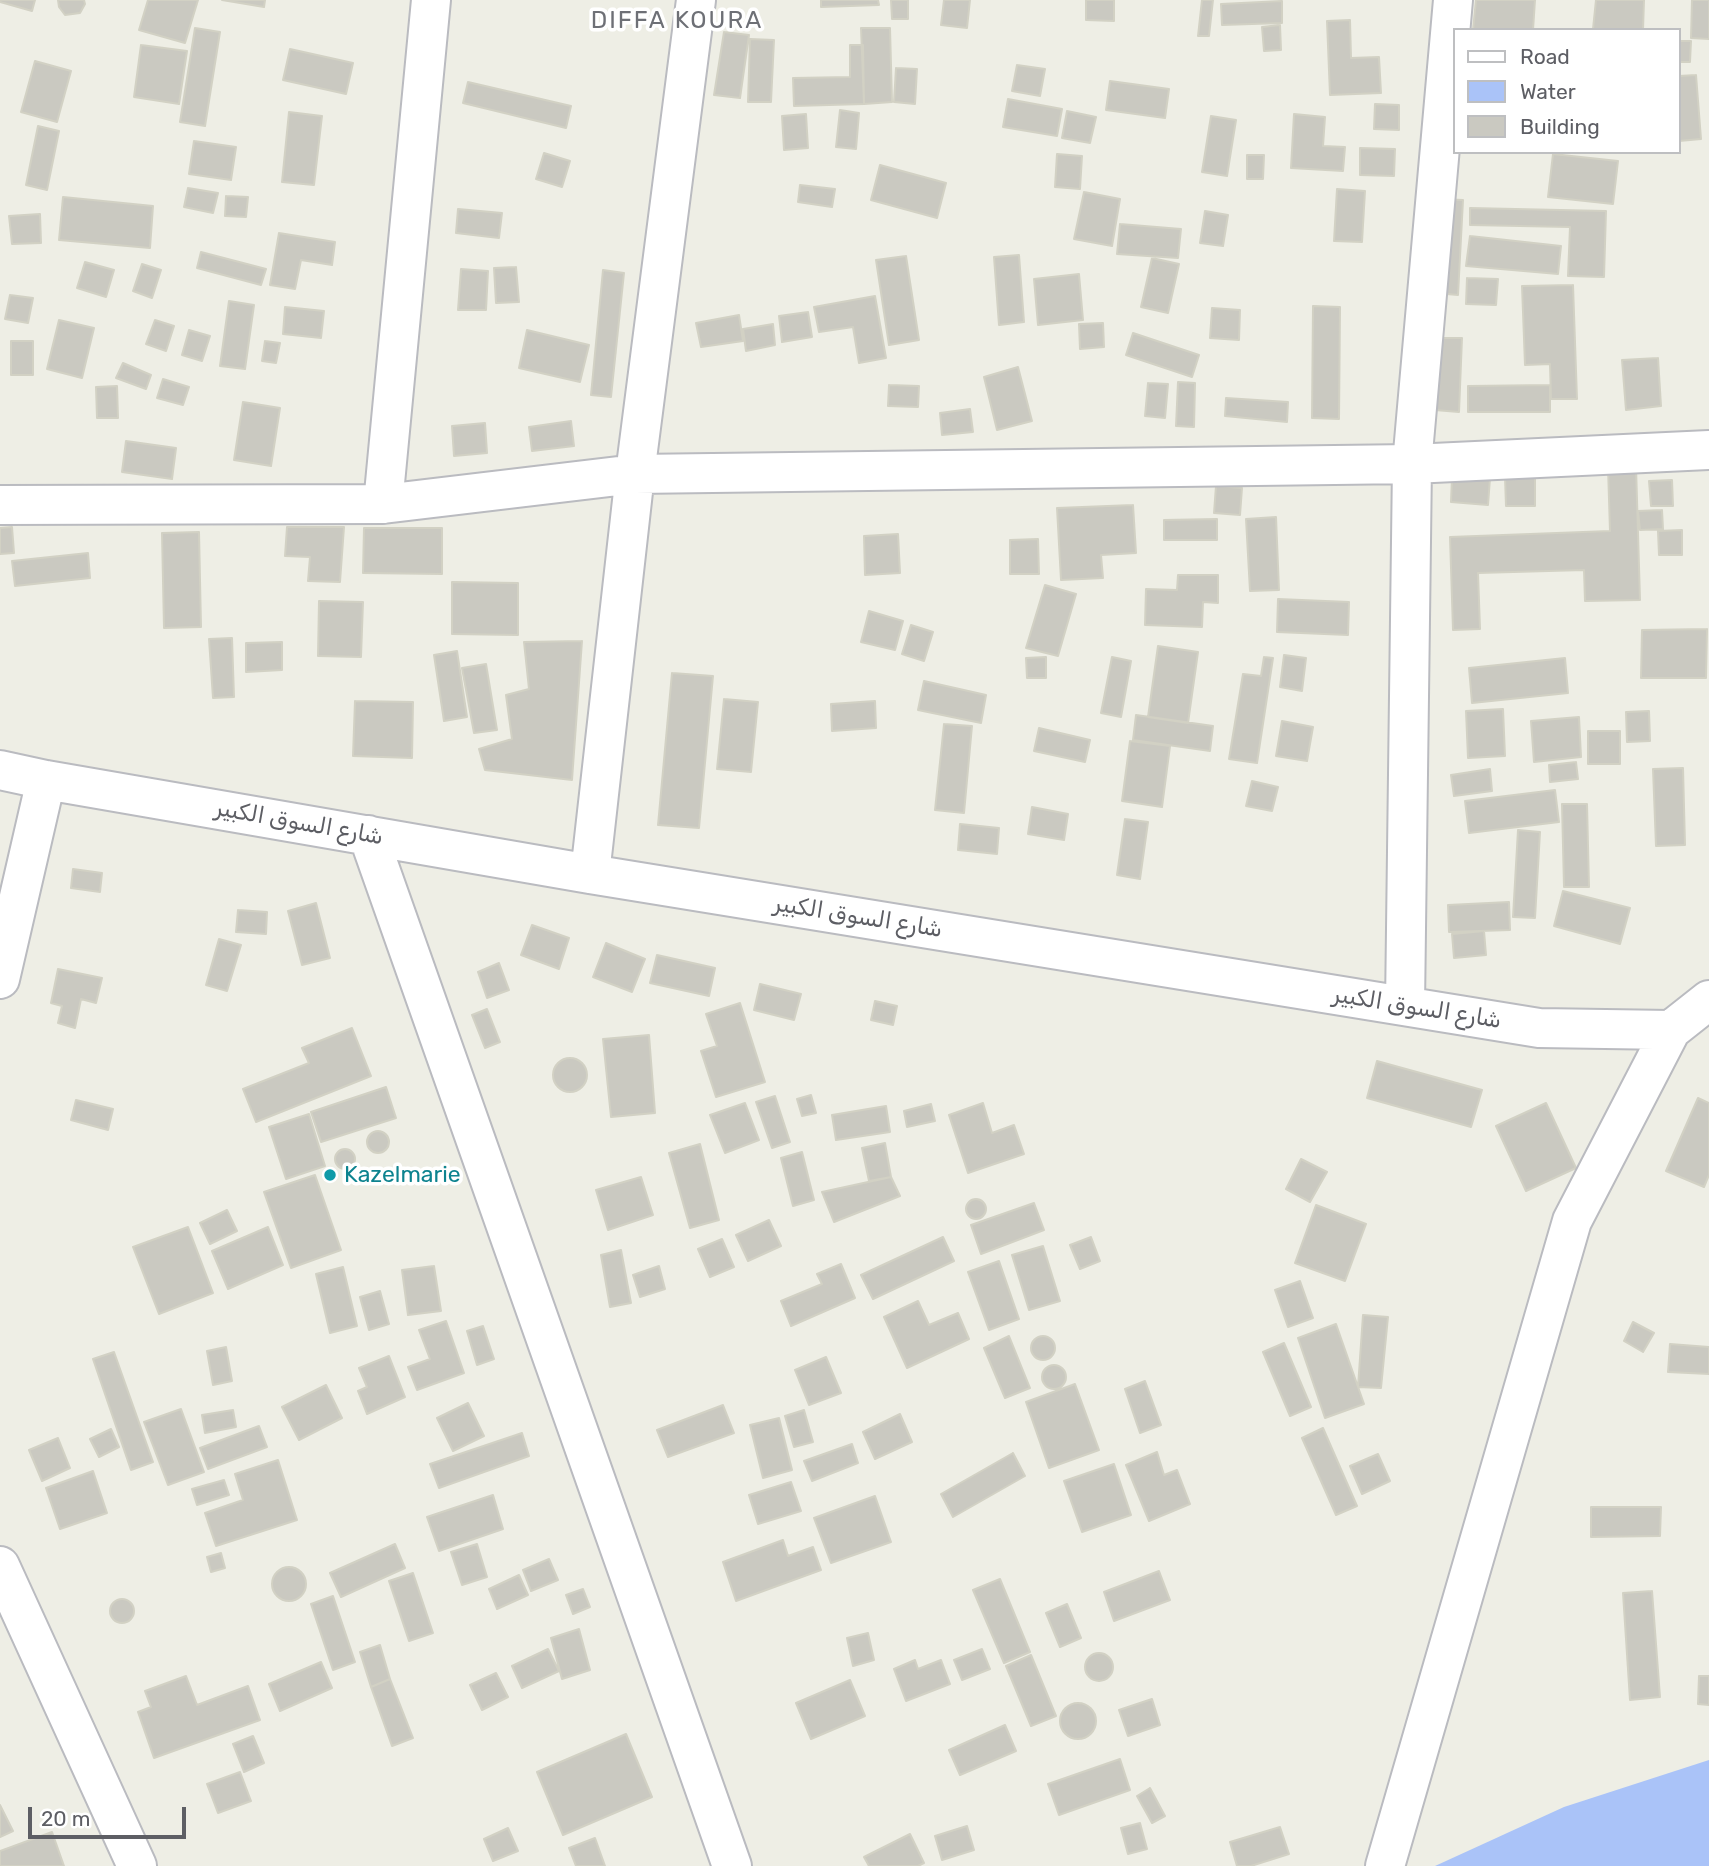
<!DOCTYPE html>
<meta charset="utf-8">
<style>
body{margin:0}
#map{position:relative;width:1709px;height:1866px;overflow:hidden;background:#eeeee5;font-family:Rubik,sans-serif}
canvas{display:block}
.legend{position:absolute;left:1453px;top:28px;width:228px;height:126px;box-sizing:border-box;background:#fff;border:2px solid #bebfc1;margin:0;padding:9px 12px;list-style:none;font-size:21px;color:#5d5e64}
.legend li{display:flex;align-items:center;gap:14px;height:35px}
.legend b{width:35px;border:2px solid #bebfc1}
.scale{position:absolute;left:28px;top:1807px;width:158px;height:32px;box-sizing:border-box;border:4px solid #5d5e64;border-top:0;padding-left:9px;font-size:21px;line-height:24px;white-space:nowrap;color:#5d5e64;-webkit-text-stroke:5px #fff;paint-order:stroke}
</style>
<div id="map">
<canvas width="1709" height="1866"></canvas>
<ul class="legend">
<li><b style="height:9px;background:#fff"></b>Road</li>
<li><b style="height:19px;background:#aac3f8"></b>Water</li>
<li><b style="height:19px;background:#cac9c1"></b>Building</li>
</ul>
<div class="scale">20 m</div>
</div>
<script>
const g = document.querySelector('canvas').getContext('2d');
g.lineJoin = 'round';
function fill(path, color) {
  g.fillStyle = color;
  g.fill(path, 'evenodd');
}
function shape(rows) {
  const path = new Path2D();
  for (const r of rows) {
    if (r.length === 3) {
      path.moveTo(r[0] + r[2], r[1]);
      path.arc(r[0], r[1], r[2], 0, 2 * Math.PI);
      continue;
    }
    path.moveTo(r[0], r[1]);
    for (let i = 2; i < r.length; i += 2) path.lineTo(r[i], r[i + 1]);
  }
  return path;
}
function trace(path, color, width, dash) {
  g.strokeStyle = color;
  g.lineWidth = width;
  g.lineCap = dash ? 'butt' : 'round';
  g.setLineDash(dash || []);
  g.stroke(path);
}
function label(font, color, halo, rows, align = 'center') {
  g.font = font + ' Rubik,Vazirmatn,sans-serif';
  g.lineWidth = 7;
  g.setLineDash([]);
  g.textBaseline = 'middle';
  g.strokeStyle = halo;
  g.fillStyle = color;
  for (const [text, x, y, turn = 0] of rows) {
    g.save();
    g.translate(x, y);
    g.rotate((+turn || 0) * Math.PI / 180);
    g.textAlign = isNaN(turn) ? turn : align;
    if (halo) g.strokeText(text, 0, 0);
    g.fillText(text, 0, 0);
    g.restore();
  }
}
const water = shape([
 [1709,1760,1709,1866,1435,1866,1564,1807]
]);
const building = shape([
 [1,0,35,0,32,11,0,2,1,0],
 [58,0,84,0,85,4,80,13,65,15,59,7,58,0],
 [148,0,198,0,185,43,139,30,148,0],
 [222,0,265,0,264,7,222,0],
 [821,0,878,0,879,5,821,7,821,0],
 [891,0,908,0,908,19,892,19,891,0],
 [944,0,970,0,967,28,941,25,944,0],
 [1086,0,1114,0,1114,21,1086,20,1086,0],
 [1202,0,1213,0,1209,36,1198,36,1202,0],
 [1476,0,1535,0,1533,30,1473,30,1476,0],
 [1596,0,1644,0,1643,30,1593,29,1596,0],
 [1692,0,1709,0,1709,39,1691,38,1692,0],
 [1282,1,1282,23,1222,25,1221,4,1282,1],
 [1350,20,1351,58,1379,57,1381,93,1330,95,1327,21,1350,20],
 [1280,25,1281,50,1264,51,1262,27,1280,25],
 [195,28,220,32,205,126,180,122,195,28],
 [861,28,890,28,892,102,864,104,861,28],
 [724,32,749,35,740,98,714,95,724,32],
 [750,39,774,40,771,102,748,102,750,39],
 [1679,41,1691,41,1690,62,1679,62,1679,41],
 [141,45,187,51,179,104,134,97,141,45],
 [850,45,863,45,864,104,794,106,793,78,850,77,850,45],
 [290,49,353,63,346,94,283,80,290,49],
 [35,61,71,71,57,122,21,112,35,61],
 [1017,65,1045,69,1040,96,1012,91,1017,65],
 [896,68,917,69,915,104,894,102,896,68],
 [1696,75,1701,139,1679,141,1679,76,1696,75],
 [1110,81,1169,89,1165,118,1106,110,1110,81],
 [468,82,571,106,566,128,463,103,468,82],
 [1008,99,1062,109,1057,136,1003,127,1008,99],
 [1375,104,1399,105,1399,130,1374,129,1375,104],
 [840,110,859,113,856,149,836,147,840,110],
 [1067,111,1096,117,1090,143,1062,138,1067,111],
 [289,112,322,116,314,185,282,182,289,112],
 [806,114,808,148,784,150,782,116,806,114],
 [1294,114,1325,117,1323,146,1345,147,1343,171,1291,168,1294,114],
 [1211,116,1236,120,1227,176,1202,172,1211,116],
 [38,126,59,131,47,190,26,185,38,126],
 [194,141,236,147,231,180,189,174,194,141],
 [1360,148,1395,149,1394,176,1360,175,1360,148],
 [544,153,570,161,562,187,536,179,544,153],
 [1057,154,1082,156,1080,189,1055,187,1057,154],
 [1553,154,1618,161,1613,204,1548,197,1553,154],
 [1247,155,1264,155,1263,179,1247,179,1247,155],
 [880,165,946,183,937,218,871,200,880,165],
 [800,185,835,189,832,207,798,202,800,185],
 [188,188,218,193,213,213,184,207,188,188],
 [1337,189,1365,191,1362,242,1334,241,1337,189],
 [1084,192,1120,199,1112,246,1074,239,1084,192],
 [226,196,248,197,246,217,225,216,226,196],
 [63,197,153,206,150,248,59,240,63,197],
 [1440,199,1463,200,1458,295,1435,293,1440,199],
 [1470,208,1606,211,1604,277,1568,276,1570,227,1470,225,1470,208],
 [458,209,502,213,499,238,456,233,458,209],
 [1205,211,1228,215,1223,246,1200,243,1205,211],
 [40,214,41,243,12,244,9,216,40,214],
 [1120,224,1181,229,1178,258,1117,254,1120,224],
 [279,233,335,242,332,265,301,260,295,289,270,285,279,233],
 [1470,236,1561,246,1558,274,1466,266,1470,236],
 [201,252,266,269,261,285,197,268,201,252],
 [1019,255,1024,322,999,325,994,257,1019,255],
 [906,256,919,340,889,345,876,260,906,256],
 [1152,258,1179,264,1168,313,1141,307,1152,258],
 [85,262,114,270,106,297,77,288,85,262],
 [142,264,161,270,152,298,133,291,142,264],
 [516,267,519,302,496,303,494,268,516,267],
 [461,269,488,271,486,310,458,310,461,269],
 [603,270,624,273,611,397,591,395,603,270],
 [1079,274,1083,320,1038,325,1034,279,1079,274],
 [1467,278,1498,279,1496,305,1466,304,1467,278],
 [1573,285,1577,399,1551,399,1550,364,1525,365,1522,286,1573,285],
 [10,295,33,298,28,323,5,319,10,295],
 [875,296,886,358,859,363,853,327,819,332,814,307,875,296],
 [229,301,254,305,245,369,220,366,229,301],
 [1313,306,1340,307,1339,419,1312,418,1313,306],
 [285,307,324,311,321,338,283,334,285,307],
 [1212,308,1240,310,1239,340,1210,338,1212,308],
 [808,312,812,337,782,342,779,316,808,312],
 [739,315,743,341,701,347,696,323,739,315],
 [59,320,94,328,82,378,47,369,59,320],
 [155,320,174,326,166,351,146,344,155,320],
 [1103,323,1104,347,1080,349,1079,324,1103,323],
 [773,324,775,345,746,351,743,329,773,324],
 [189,330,210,336,202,361,182,355,189,330],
 [527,330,589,345,580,382,519,368,527,330],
 [1133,333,1199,355,1192,377,1126,355,1133,333],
 [1437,338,1462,338,1459,412,1435,410,1437,338],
 [11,341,33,341,33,375,11,375,11,341],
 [265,341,280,343,276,363,262,361,265,341],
 [1658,358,1661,406,1626,410,1622,360,1658,358],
 [123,363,151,375,146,389,116,378,123,363],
 [1018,367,1032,421,997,430,984,377,1018,367],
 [163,379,189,387,183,405,157,398,163,379],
 [1178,382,1195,383,1194,427,1176,426,1178,382],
 [1148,383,1168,384,1165,418,1145,416,1148,383],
 [889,385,919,386,918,407,888,406,889,385],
 [1550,385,1550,412,1468,412,1468,386,1550,385],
 [117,386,118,418,97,418,96,387,117,386],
 [1226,398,1288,402,1287,422,1225,416,1226,398],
 [243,402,280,408,271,466,234,460,243,402],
 [970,409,973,432,942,435,940,413,970,409],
 [571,421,574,446,532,451,529,427,571,421],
 [485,423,487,453,454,456,452,426,485,423],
 [126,441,176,448,172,479,122,472,126,441],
 [1636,466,1640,600,1585,601,1584,570,1478,573,1480,629,1453,630,1450,537,1610,531,1608,467,1636,466],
 [1452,477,1490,478,1488,505,1451,502,1452,477],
 [1505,477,1535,477,1535,506,1506,506,1505,477],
 [1672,480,1673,506,1651,506,1649,481,1672,480],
 [1216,486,1242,488,1240,515,1214,513,1216,486],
 [1133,505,1136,553,1101,555,1103,578,1061,580,1057,508,1133,505],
 [1662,510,1663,529,1640,530,1638,511,1662,510],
 [1276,517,1279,590,1250,591,1246,519,1276,517],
 [1217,519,1217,540,1164,540,1164,520,1217,519],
 [12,527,14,553,0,554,0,528,12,527],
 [287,527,344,527,340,582,308,581,310,557,285,556,287,527],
 [364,528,442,528,442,574,363,573,364,528],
 [1682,530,1682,555,1659,555,1658,531,1682,530],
 [199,532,201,627,164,628,162,533,199,532],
 [898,534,900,573,865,575,864,536,898,534],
 [1038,539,1039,574,1010,574,1010,540,1038,539],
 [88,553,90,578,15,586,12,561,88,553],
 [1178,575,1218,575,1218,603,1203,602,1202,627,1145,625,1146,589,1177,590,1178,575],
 [452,582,518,583,518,635,452,634,452,582],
 [1045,585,1076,594,1058,656,1026,648,1045,585],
 [1278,599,1349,602,1348,635,1277,632,1278,599],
 [319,601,363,602,361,657,318,656,319,601],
 [869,611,903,621,895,650,861,642,869,611],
 [911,625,933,632,924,661,902,654,911,625],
 [1707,629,1706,678,1641,678,1642,630,1707,629],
 [232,638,234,697,213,698,209,639,232,638],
 [582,641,572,780,485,770,479,749,512,739,506,695,529,689,524,642,582,641],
 [282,642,282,670,246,672,246,643,282,642],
 [1158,646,1198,652,1188,723,1148,717,1158,646],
 [457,651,467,717,444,721,434,655,457,651],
 [1284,655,1306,658,1302,691,1280,687,1284,655],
 [1046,657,1046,678,1027,678,1026,658,1046,657],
 [1112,657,1131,661,1121,717,1101,713,1112,657],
 [1264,657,1273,658,1257,763,1229,759,1243,674,1261,676,1264,657],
 [1565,658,1568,693,1472,703,1469,668,1565,658],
 [486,664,497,730,474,733,462,668,486,664],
 [672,673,713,676,699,828,658,825,672,673],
 [924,681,986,695,981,723,918,710,924,681],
 [724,699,758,702,751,772,717,769,724,699],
 [355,701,413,702,412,758,353,756,355,701],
 [875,701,876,728,832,731,831,704,875,701],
 [1503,709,1505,756,1468,758,1466,711,1503,709],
 [1649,711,1650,741,1627,742,1626,712,1649,711],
 [1136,715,1213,726,1210,751,1133,740,1136,715],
 [1579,717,1581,757,1534,762,1531,721,1579,717],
 [1282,721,1313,727,1307,761,1276,756,1282,721],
 [944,724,972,726,964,813,935,810,944,724],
 [1039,728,1090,740,1085,762,1034,751,1039,728],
 [1588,731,1620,731,1620,764,1588,764,1588,731],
 [1130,741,1170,746,1162,807,1122,801,1130,741],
 [1576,762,1578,779,1550,782,1549,765,1576,762],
 [1683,768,1685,845,1656,846,1653,769,1683,768],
 [1490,769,1492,791,1454,796,1451,775,1490,769],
 [1252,781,1278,787,1272,811,1246,806,1252,781],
 [1555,790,1559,822,1469,833,1465,801,1555,790],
 [1562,804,1587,804,1589,887,1564,887,1562,804],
 [1032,807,1068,814,1064,840,1028,834,1032,807],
 [1125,819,1148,822,1140,879,1117,875,1125,819],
 [960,824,999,828,997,854,958,850,960,824],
 [1518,830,1540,832,1535,918,1513,917,1518,830],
 [73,869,102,873,100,892,71,888,73,869],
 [1563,891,1630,908,1620,944,1554,926,1563,891],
 [1509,902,1510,930,1449,932,1448,905,1509,902],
 [316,903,330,958,302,965,288,911,316,903],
 [238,910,267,912,266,934,236,932,238,910],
 [532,925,569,938,559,969,521,955,532,925],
 [1484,931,1486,955,1454,958,1452,934,1484,931],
 [219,939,241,945,227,991,206,985,219,939],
 [606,943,645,959,632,992,593,977,606,943],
 [657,955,715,968,709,996,650,983,657,955],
 [499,963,509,990,487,998,478,972,499,963],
 [58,969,102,978,96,1003,81,999,75,1028,58,1023,62,1006,51,1003,58,969],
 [760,984,801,994,794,1020,754,1010,760,984],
 [875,1001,897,1006,893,1025,871,1020,875,1001],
 [740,1003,765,1082,716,1097,701,1051,717,1046,706,1014,740,1003],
 [487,1009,500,1042,485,1048,472,1015,487,1009],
 [352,1028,371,1076,256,1122,243,1089,309,1063,302,1048,352,1028],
 [649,1035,655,1113,611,1117,603,1039,649,1035],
 [570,1075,17],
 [1377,1061,1482,1090,1471,1127,1367,1098,1377,1061],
 [386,1087,396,1118,321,1142,311,1112,386,1087],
 [811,1095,816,1113,802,1116,797,1099,811,1095],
 [775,1096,790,1142,772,1148,756,1102,775,1096],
 [1698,1098,1709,1103,1709,1175,1704,1187,1666,1171,1698,1098],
 [76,1100,113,1109,108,1130,71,1120,76,1100],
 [745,1103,759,1140,725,1153,710,1115,745,1103],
 [983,1103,992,1133,1014,1125,1024,1154,968,1173,949,1115,983,1103],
 [1546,1103,1576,1168,1526,1191,1496,1126,1546,1103],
 [931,1104,935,1121,907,1127,904,1111,931,1104],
 [886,1106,890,1132,836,1140,832,1115,886,1106],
 [309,1114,325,1166,286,1179,269,1127,309,1114],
 [378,1142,11],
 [885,1143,891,1177,869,1181,862,1148,885,1143],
 [700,1144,719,1220,690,1228,669,1153,700,1144],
 [345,1159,10],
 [802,1152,814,1200,793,1206,781,1158,802,1152],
 [1301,1159,1327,1172,1310,1202,1286,1189,1301,1159],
 [315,1175,341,1250,291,1268,264,1192,315,1175],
 [641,1177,653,1215,608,1230,596,1190,641,1177],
 [891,1177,900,1196,834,1222,822,1192,891,1177],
 [976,1209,10],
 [1034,1203,1044,1230,981,1254,971,1225,1034,1203],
 [1316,1205,1366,1224,1345,1281,1295,1263,1316,1205],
 [227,1210,237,1231,210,1244,200,1223,227,1210],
 [769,1220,781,1246,748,1261,736,1235,769,1220],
 [188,1227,213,1293,159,1314,133,1247,188,1227],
 [268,1227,283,1265,228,1289,212,1251,268,1227],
 [943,1237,954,1261,873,1299,861,1275,943,1237],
 [1091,1237,1100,1261,1080,1269,1070,1245,1091,1237],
 [722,1239,734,1267,710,1277,698,1249,722,1239],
 [1043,1246,1060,1301,1029,1310,1012,1255,1043,1246],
 [621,1250,631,1303,610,1307,601,1255,621,1250],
 [999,1261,1019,1319,989,1330,968,1272,999,1261],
 [841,1264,855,1298,791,1326,781,1301,822,1284,817,1274,841,1264],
 [434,1266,441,1311,408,1315,402,1270,434,1266],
 [659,1266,665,1289,640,1297,633,1275,659,1266],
 [343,1267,357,1326,330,1333,316,1274,343,1267],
 [1300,1281,1313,1318,1288,1327,1275,1290,1300,1281],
 [380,1291,389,1324,369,1330,360,1297,380,1291],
 [918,1301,929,1325,958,1313,969,1339,907,1368,884,1317,918,1301],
 [1363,1315,1388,1317,1381,1388,1358,1387,1363,1315],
 [446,1321,464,1373,417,1390,408,1367,430,1359,419,1330,446,1321],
 [1633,1322,1654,1333,1643,1352,1624,1341,1633,1322],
 [1336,1324,1364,1404,1325,1418,1298,1338,1336,1324],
 [483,1326,494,1359,477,1365,467,1331,483,1326],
 [1009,1336,1030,1388,1005,1398,984,1348,1009,1336],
 [1043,1348,12],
 [1284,1343,1311,1407,1290,1416,1263,1352,1284,1343],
 [1670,1344,1709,1347,1709,1374,1668,1372,1670,1344],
 [226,1347,232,1381,213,1385,207,1351,226,1347],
 [114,1352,153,1462,131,1470,93,1359,114,1352],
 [389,1356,405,1397,367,1414,358,1391,367,1387,359,1368,389,1356],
 [826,1357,841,1393,809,1405,795,1370,826,1357],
 [1054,1377,12],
 [1145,1381,1161,1425,1140,1433,1125,1389,1145,1381],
 [1075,1384,1099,1450,1049,1468,1026,1402,1075,1384],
 [326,1385,342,1418,299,1440,282,1407,326,1385],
 [468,1403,484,1436,453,1451,437,1418,468,1403],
 [723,1405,734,1433,668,1457,657,1430,723,1405],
 [181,1409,204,1472,168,1485,144,1422,181,1409],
 [233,1410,236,1427,205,1433,202,1415,233,1410],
 [804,1410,813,1442,794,1447,785,1416,804,1410],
 [900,1414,912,1442,875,1459,863,1432,900,1414],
 [779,1418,792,1470,763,1478,750,1425,779,1418],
 [259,1426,267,1447,208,1469,200,1448,259,1426],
 [1323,1428,1357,1506,1336,1515,1302,1438,1323,1428],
 [111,1429,119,1447,99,1457,90,1439,111,1429],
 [522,1433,529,1456,439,1488,430,1464,522,1433],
 [58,1438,70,1468,42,1481,29,1450,58,1438],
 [852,1444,858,1463,812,1481,804,1461,852,1444],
 [1157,1452,1164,1475,1177,1470,1190,1504,1149,1521,1126,1465,1157,1452],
 [1013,1453,1025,1476,953,1517,941,1494,1013,1453],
 [1378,1454,1390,1481,1362,1494,1350,1466,1378,1454],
 [278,1460,297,1520,216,1546,205,1513,243,1500,235,1474,278,1460],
 [1114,1464,1131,1515,1082,1532,1064,1481,1114,1464],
 [93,1471,107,1513,60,1529,46,1488,93,1471],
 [224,1480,229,1495,197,1505,192,1489,224,1480],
 [791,1482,801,1511,758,1524,749,1495,791,1482],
 [493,1495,503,1529,439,1551,427,1517,493,1495],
 [875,1496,891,1542,831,1563,814,1518,875,1496],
 [1591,1507,1661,1507,1660,1536,1591,1537,1591,1507],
 [783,1540,788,1556,813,1547,821,1570,736,1601,723,1562,783,1540],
 [395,1544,405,1568,341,1597,330,1573,395,1544],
 [477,1544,487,1577,462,1585,451,1552,477,1544],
 [221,1553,225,1568,211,1572,207,1557,221,1553],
 [549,1559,558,1580,531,1591,523,1570,549,1559],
 [289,1584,17],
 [1159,1571,1170,1600,1114,1621,1104,1592,1159,1571],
 [413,1573,433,1633,409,1641,389,1581,413,1573],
 [519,1575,528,1595,497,1609,489,1589,519,1575],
 [1000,1579,1030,1652,1004,1663,973,1590,1000,1579],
 [583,1589,590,1607,573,1614,566,1595,583,1589],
 [1652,1591,1660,1697,1630,1700,1623,1593,1652,1591],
 [333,1596,355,1662,333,1670,311,1604,333,1596],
 [122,1611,12],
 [1067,1604,1081,1638,1060,1647,1046,1613,1067,1604],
 [579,1629,590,1670,562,1679,551,1638,579,1629],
 [868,1633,874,1660,853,1666,847,1638,868,1633],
 [380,1645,390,1679,371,1687,360,1652,380,1645],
 [548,1649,559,1671,522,1688,512,1666,548,1649],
 [982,1649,990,1669,962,1680,954,1660,982,1649],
 [1099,1667,14],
 [1031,1655,1056,1716,1031,1726,1006,1666,1031,1655],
 [915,1660,918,1669,941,1660,950,1684,906,1701,894,1669,915,1660],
 [321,1662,332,1688,280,1711,269,1684,321,1662],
 [496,1673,508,1697,482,1710,470,1685,496,1673],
 [186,1676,197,1705,248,1686,260,1720,154,1758,138,1712,151,1707,145,1691,186,1676],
 [1699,1676,1709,1676,1709,1705,1698,1704,1699,1676],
 [390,1679,413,1738,392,1746,371,1687,390,1679],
 [850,1680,865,1716,811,1739,796,1703,850,1680],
 [1152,1699,1160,1725,1128,1736,1119,1710,1152,1699],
 [1078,1721,18],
 [1005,1725,1016,1751,960,1775,949,1750,1005,1725],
 [626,1734,652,1797,563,1835,537,1772,626,1734],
 [253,1736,264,1763,244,1772,233,1744,253,1736],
 [1120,1759,1130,1790,1059,1815,1048,1784,1120,1759],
 [240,1772,251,1801,218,1813,207,1784,240,1772],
 [1150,1788,1165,1816,1152,1823,1137,1796,1150,1788],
 [0,1805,13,1831,0,1837,0,1805],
 [1140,1823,1147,1849,1128,1854,1121,1828,1140,1823],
 [967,1826,974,1850,942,1860,935,1836,967,1826],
 [1280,1827,1289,1854,1251,1866,1237,1866,1230,1842,1280,1827],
 [508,1828,518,1851,493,1861,484,1839,508,1828],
 [52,1832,64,1866,0,1866,0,1851,52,1832],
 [910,1834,924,1863,918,1866,869,1866,864,1857,910,1834],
 [595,1838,605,1866,576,1866,569,1848,595,1838]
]);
const minor = shape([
 [383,504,431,0],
 [0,505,383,504,635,474,1412,464,1709,450],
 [0,770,46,780,590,874,1539,1028,1671,1030,1709,1000],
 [368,835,732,1866],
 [590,874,635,474,696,0],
 [0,979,46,780],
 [1405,1006,1412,464,1453,0],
 [0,1566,137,1866],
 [1385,1866,1572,1221,1671,1030]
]);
const markers = [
 [330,1175,7,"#0f9aa8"]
];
const streetNames = [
 ["شارع السوق الكبير",299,823,10],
 ["شارع السوق الكبير",858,917,9],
 ["شارع السوق الكبير",1417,1008,9]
];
const cultureNames = [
 ["Kazelmarie",344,1175]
];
const neighbourhoodNames = [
 ["DIFFA KOURA",677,21]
];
fill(water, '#aac3f8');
fill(building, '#cac9c1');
trace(building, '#d2d1c4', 2);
trace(minor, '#babbc0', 42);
trace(minor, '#fff', 38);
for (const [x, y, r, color] of markers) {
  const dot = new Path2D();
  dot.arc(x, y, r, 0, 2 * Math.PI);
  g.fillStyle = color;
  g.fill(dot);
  trace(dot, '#fff', 2.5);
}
label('23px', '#5d5e64', '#fff', streetNames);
label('23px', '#0d838f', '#fff', cultureNames, 'left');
g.letterSpacing = '2px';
label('24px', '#6e7076', '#fff', neighbourhoodNames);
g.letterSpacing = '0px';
</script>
